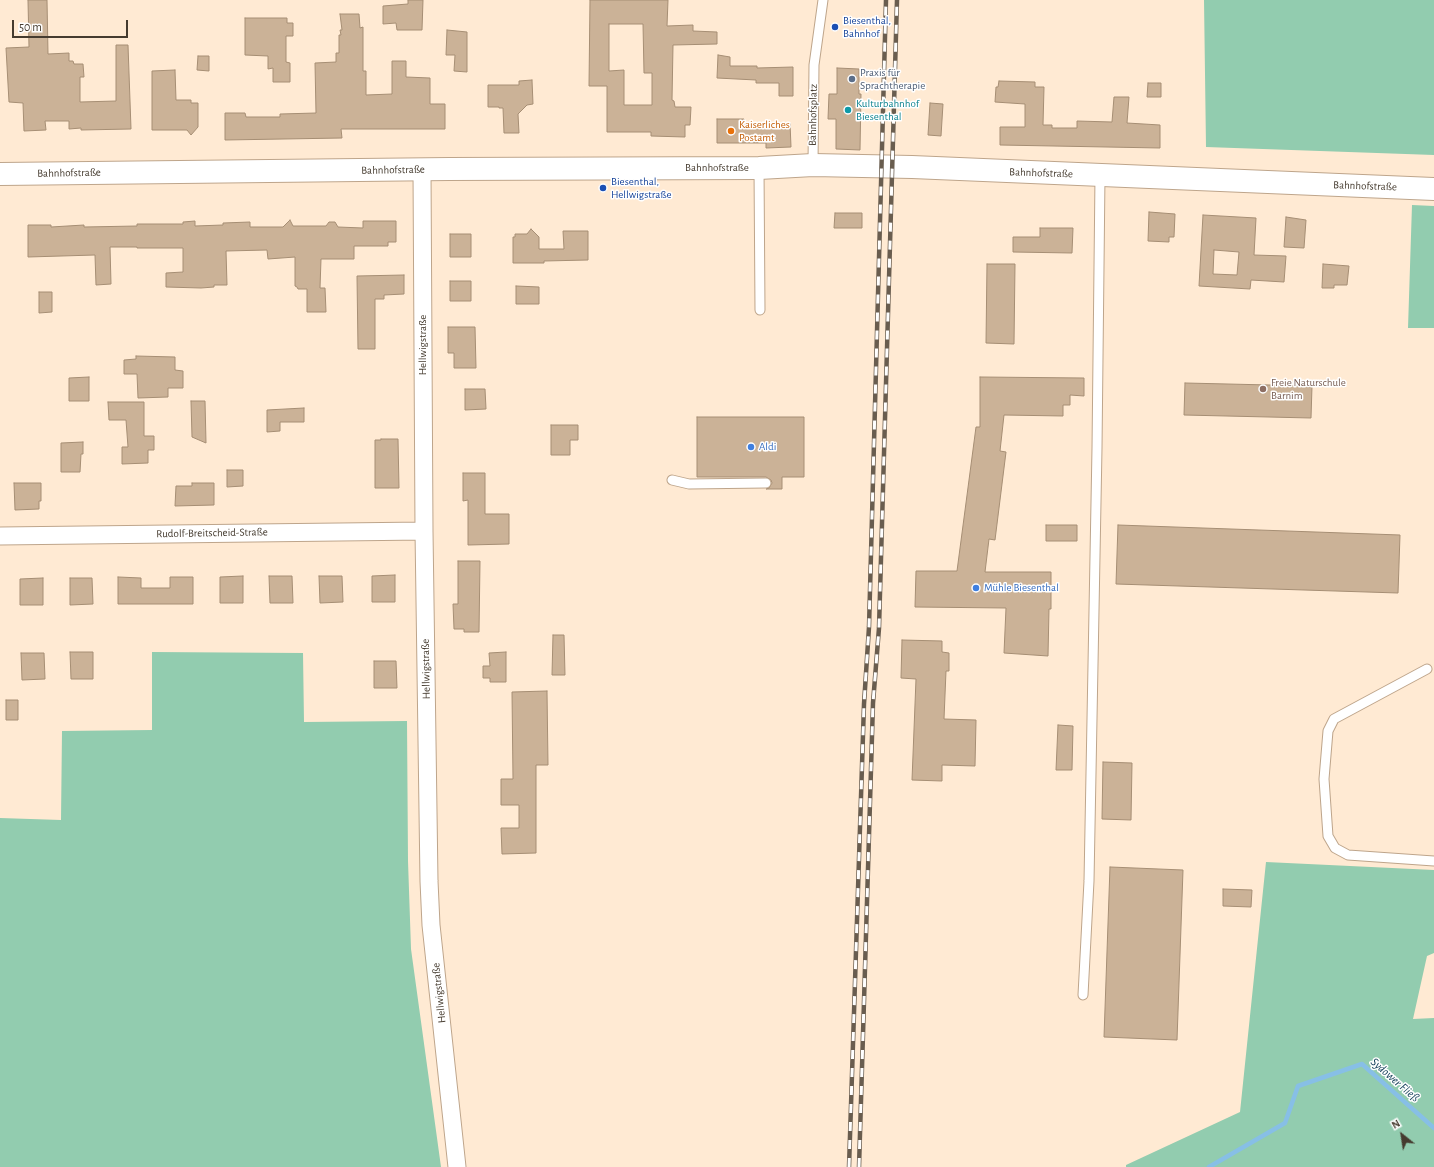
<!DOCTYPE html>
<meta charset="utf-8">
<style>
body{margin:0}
#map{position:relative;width:1434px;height:1167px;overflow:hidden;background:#ffead3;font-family:"Alegreya Sans",sans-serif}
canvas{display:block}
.north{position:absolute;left:1382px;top:1115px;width:40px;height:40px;-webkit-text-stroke:3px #fff;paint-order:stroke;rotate:330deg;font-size:11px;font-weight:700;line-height:16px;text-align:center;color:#453b2f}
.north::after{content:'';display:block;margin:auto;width:14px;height:18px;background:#453b2f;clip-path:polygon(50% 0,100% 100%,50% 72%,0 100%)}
.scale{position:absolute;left:12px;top:20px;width:116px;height:18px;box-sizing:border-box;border:2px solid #453b2f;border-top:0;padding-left:5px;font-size:12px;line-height:14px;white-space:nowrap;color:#453b2f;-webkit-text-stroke:3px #fff;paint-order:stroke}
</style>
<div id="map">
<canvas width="1434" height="1167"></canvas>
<div class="north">N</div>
<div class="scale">50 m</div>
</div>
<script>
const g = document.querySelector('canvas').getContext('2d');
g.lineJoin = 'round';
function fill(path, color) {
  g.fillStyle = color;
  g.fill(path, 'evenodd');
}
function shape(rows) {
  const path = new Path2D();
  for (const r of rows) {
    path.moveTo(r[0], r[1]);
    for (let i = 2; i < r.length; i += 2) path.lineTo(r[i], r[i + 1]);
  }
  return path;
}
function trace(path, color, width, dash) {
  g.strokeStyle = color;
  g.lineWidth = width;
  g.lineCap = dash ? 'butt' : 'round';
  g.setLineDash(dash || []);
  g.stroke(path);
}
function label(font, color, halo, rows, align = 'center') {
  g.font = font + ' "Alegreya Sans",sans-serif';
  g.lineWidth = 3;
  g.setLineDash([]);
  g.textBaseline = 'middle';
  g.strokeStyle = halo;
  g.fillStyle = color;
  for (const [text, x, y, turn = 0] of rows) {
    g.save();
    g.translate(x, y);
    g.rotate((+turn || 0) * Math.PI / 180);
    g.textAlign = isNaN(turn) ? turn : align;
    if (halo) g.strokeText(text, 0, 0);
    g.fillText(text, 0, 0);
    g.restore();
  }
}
const green = shape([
 [1204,0,1434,0,1434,155,1206,147],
 [1412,205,1434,206,1434,328,1408,328],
 [152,652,303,653,304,722,407,721,408,861,411,949,441,1167,0,1167,0,818,61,820,62,731,152,730],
 [1266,862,1434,870,1434,953,1427,956,1413,1019,1434,1018,1434,1167,1126,1167,1126,1165,1240,1112]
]);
const stream = shape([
 [1209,1167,1285,1123,1298,1086,1362,1064,1434,1128]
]);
const building = shape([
 [28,0,47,0,48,54,69,53,69,61,73,61,74,64,83,64,84,77,80,77,80,102,116,101,116,45,128,45,131,129,81,130,81,128,69,129,69,121,45,121,46,130,24,131,23,103,9,102,6,48,29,47,28,0],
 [408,0,423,0,422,30,397,30,396,23,383,24,383,6,408,4,408,0],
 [590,0,668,0,667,26,693,25,693,31,717,32,717,44,673,45,672,100,674,101,675,107,691,107,690,125,685,125,685,137,651,136,651,132,607,132,607,86,589,86,590,0],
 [609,24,643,24,644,73,652,73,652,105,624,105,624,70,609,71,609,24],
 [340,14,359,14,360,28,363,27,363,71,366,71,366,95,392,94,392,61,406,61,406,77,430,78,430,104,445,104,445,129,341,129,342,138,225,140,225,113,245,113,246,117,280,117,280,114,316,113,315,63,336,62,336,53,339,53,339,35,341,35,340,30,342,30,340,14],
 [245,18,287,18,287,23,293,23,293,36,286,36,286,62,290,63,290,82,273,82,273,68,268,69,268,56,245,55,245,18],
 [447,30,467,32,467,72,454,71,455,55,446,55,447,30],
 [718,55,730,57,730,66,757,66,757,68,793,67,793,96,779,96,779,83,756,83,756,80,717,78,718,55],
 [198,56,209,56,209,71,197,70,198,56],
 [837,68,859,69,859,94,861,94,860,150,836,149,836,119,828,119,829,94,837,94,837,68],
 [175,70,176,100,191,100,191,103,198,103,198,127,191,135,187,130,152,130,152,71,175,70],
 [532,80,533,104,527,105,518,114,519,133,504,133,503,108,499,108,499,107,488,107,488,85,519,85,519,81,532,80],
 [999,81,1035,82,1035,87,1044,87,1043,125,1052,125,1052,128,1077,128,1077,121,1112,122,1114,97,1129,97,1127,123,1160,125,1160,148,1000,145,1000,127,1025,127,1025,104,995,102,996,87,998,87,999,81],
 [1148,83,1161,83,1161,97,1147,97,1148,83],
 [930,103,943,104,941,136,928,135,930,103],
 [717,119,744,119,744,125,790,123,791,147,766,148,766,143,717,143,717,119],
 [1149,212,1175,214,1174,237,1169,237,1169,242,1148,241,1149,212],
 [835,213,862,213,862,228,834,228,835,213],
 [1203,215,1256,218,1254,255,1286,256,1284,282,1251,280,1250,289,1199,286,1203,215],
 [1214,250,1239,252,1237,275,1213,274,1214,250],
 [1286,217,1306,220,1304,248,1284,247,1286,217],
 [290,220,293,226,326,226,329,222,335,222,338,227,363,228,363,221,396,221,396,242,388,242,388,246,354,246,354,259,321,259,320,288,325,288,326,312,307,312,307,289,298,289,297,287,295,286,295,257,268,259,267,250,226,251,227,285,214,285,214,287,201,288,166,287,166,273,183,272,183,248,137,248,137,247,110,247,111,284,96,285,95,255,28,257,28,225,51,225,51,227,84,225,84,227,137,226,137,224,183,224,183,222,195,221,195,226,223,225,223,223,250,222,250,227,283,227,290,220],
 [1040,228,1073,228,1072,253,1013,252,1013,237,1040,237,1040,228],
 [531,229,539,237,539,249,564,249,563,231,588,231,588,260,544,261,544,263,513,263,513,237,515,237,515,234,527,234,531,229],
 [450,234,471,234,471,257,450,257,450,234],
 [987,264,1015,264,1014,344,986,343,987,264],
 [1323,264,1349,266,1347,285,1334,285,1334,288,1322,288,1323,264],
 [404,275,404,294,384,295,384,299,375,299,375,349,358,349,357,276,404,275],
 [450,281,471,281,471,301,450,301,450,281],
 [516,286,539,287,539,304,516,304,516,286],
 [39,292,52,292,52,312,39,313,39,292],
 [448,327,475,327,476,368,454,368,454,353,448,353,448,327],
 [136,356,175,357,175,370,183,371,183,388,168,388,168,397,138,398,137,374,124,374,124,360,136,359,136,356],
 [89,377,89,401,69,401,69,378,89,377],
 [980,377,1084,378,1084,396,1070,395,1070,405,1063,405,1063,416,1004,415,1000,451,1006,452,995,540,989,539,985,572,1051,572,1051,609,1049,609,1048,656,1004,653,1006,608,915,607,916,571,957,571,976,427,980,427,980,377],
 [1185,383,1312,386,1311,418,1184,415,1185,383],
 [465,389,485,389,486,409,465,410,465,389],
 [191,401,205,401,206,443,192,437,191,401],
 [108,402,144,402,144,436,154,436,154,450,148,450,148,463,122,464,122,447,128,447,126,420,109,420,108,402],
 [304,408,304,422,280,422,280,431,267,432,267,410,304,408],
 [697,417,804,417,804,477,782,477,782,489,766,489,769,488,772,483,771,480,766,477,697,477,697,417],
 [551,425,578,425,578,440,570,440,570,455,551,455,551,425],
 [381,439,398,439,399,488,375,488,375,440,381,440,381,439],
 [83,442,83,454,81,454,80,472,61,472,61,443,83,442],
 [227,470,243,470,243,486,227,487,227,470],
 [463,473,485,473,485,514,509,514,509,544,468,545,468,500,463,501,463,473],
 [14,483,41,483,41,501,39,501,39,509,15,510,14,483],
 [192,483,214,483,214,505,175,506,176,486,192,486,192,483],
 [1046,525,1077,525,1077,541,1046,541,1046,525],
 [1118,525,1400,535,1398,593,1116,584,1118,525],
 [458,561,480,561,479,632,464,632,464,629,454,629,453,604,458,604,458,561],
 [395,575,395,602,372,602,372,576,395,575],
 [243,576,243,603,220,603,220,577,243,576],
 [269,576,292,576,293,603,270,603,269,576],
 [319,576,342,576,343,602,320,603,319,576],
 [118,577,141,578,141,588,170,588,170,577,193,577,193,604,118,604,118,577],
 [43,578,43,605,20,605,20,579,43,578],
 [70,578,92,578,93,604,70,605,70,578],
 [553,635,564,635,565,675,552,675,553,635],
 [902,640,942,641,942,652,949,653,949,671,946,671,944,719,976,720,975,766,942,765,942,781,912,780,916,679,901,678,902,640],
 [70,652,93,652,93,679,71,679,70,652],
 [506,652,506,682,490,682,490,678,483,678,483,666,490,666,489,653,506,652],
 [21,653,44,653,45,679,22,680,21,653],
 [374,661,396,661,397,688,374,688,374,661],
 [547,691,548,765,536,765,536,853,502,854,501,828,519,828,519,805,501,805,501,779,513,779,512,692,547,691],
 [6,700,18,700,18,720,6,720,6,700],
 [1058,725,1073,726,1072,770,1056,770,1058,725],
 [1103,762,1132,763,1131,820,1102,819,1103,762],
 [1110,867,1183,870,1177,1040,1104,1037,1110,867],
 [1223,889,1252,890,1251,907,1223,906,1223,889]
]);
const lane = shape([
 [813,165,814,65,823,0],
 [759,168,760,310],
 [672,480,689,484,766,483],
 [1427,669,1334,719,1328,731,1324,779,1328,836,1335,848,1348,855,1434,861],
 [1083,995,1089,881,1097,448,1100,176]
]);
const street = shape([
 [422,170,424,531,429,881,431,925,457,1167],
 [0,536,424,531]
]);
const secondary = shape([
 [0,174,449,169,759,168,813,165,912,167,1434,189]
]);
const rail = shape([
 [849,1167,864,704,869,627,886,0],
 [859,1167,873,703,879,628,897,0]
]);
const markers = [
 [835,27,4,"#1a4fb4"],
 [852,79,4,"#5c6f8a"],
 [848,110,4,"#0f9aa8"],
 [731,131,4,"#e8710a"],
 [603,188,4,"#1a4fb4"],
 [1263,389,4,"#8d6e63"],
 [751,447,4,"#3f7fe0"],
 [976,588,4,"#3f7fe0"]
];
const transitNames = [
 ["Biesenthal,",843,21],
 ["Bahnhof",843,34],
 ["Biesenthal,",611,182],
 ["Hellwigstraße",611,195]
];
const serviceNames = [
 ["Praxis für",860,73],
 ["Sprachtherapie",860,86]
];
const cultureNames = [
 ["Kulturbahnhof",856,104],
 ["Biesenthal",856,117]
];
const streetNames = [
 ["Bahnhofsplatz",813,115,-89],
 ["Bahnhofstraße",717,168],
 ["Bahnhofstraße",393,170,-1],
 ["Bahnhofstraße",69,173,-1],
 ["Bahnhofstraße",1041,173,2],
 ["Bahnhofstraße",1365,186,2],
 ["Hellwigstraße",423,345,-90],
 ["Rudolf-Breitscheid-Straße",212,533,-1],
 ["Hellwigstraße",426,669,-91],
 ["Hellwigstraße",439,993,-96]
];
const foodNames = [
 ["Kaiserliches",739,125],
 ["Postamt",739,138]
];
const educationNames = [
 ["Freie Naturschule",1271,383],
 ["Barnim",1271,396]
];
const shopNames = [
 ["Aldi",759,447],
 ["Mühle Biesenthal",984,588]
];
const waterNames = [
 ["Sydower Fließ",1395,1080,41]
];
fill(green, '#92ccaf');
trace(stream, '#87bfe6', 4.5);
fill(building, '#cbb297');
trace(building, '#a68e74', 1);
trace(lane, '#bea58b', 11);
trace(street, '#bea58b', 19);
trace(secondary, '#bea58b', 24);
trace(lane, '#fff', 9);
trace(street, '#fff', 17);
trace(secondary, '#fff', 22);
trace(rail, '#695d4f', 4.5);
trace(rail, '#fff', 3, [9]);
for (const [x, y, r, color] of markers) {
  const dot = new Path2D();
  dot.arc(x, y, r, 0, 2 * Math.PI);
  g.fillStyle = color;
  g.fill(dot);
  trace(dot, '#fff', 1.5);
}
label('11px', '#164399', '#fff', transitNames, 'left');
label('11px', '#4e5e75', '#fff', serviceNames, 'left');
label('11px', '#0d838f', '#fff', cultureNames, 'left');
label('11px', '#453b2f', '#fff', streetNames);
label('11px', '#c56008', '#fff', foodNames, 'left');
label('11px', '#785e54', '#fff', educationNames, 'left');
label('11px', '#366cbe', '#fff', shopNames, 'left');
label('italic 12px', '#0e3a55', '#fff', waterNames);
</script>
